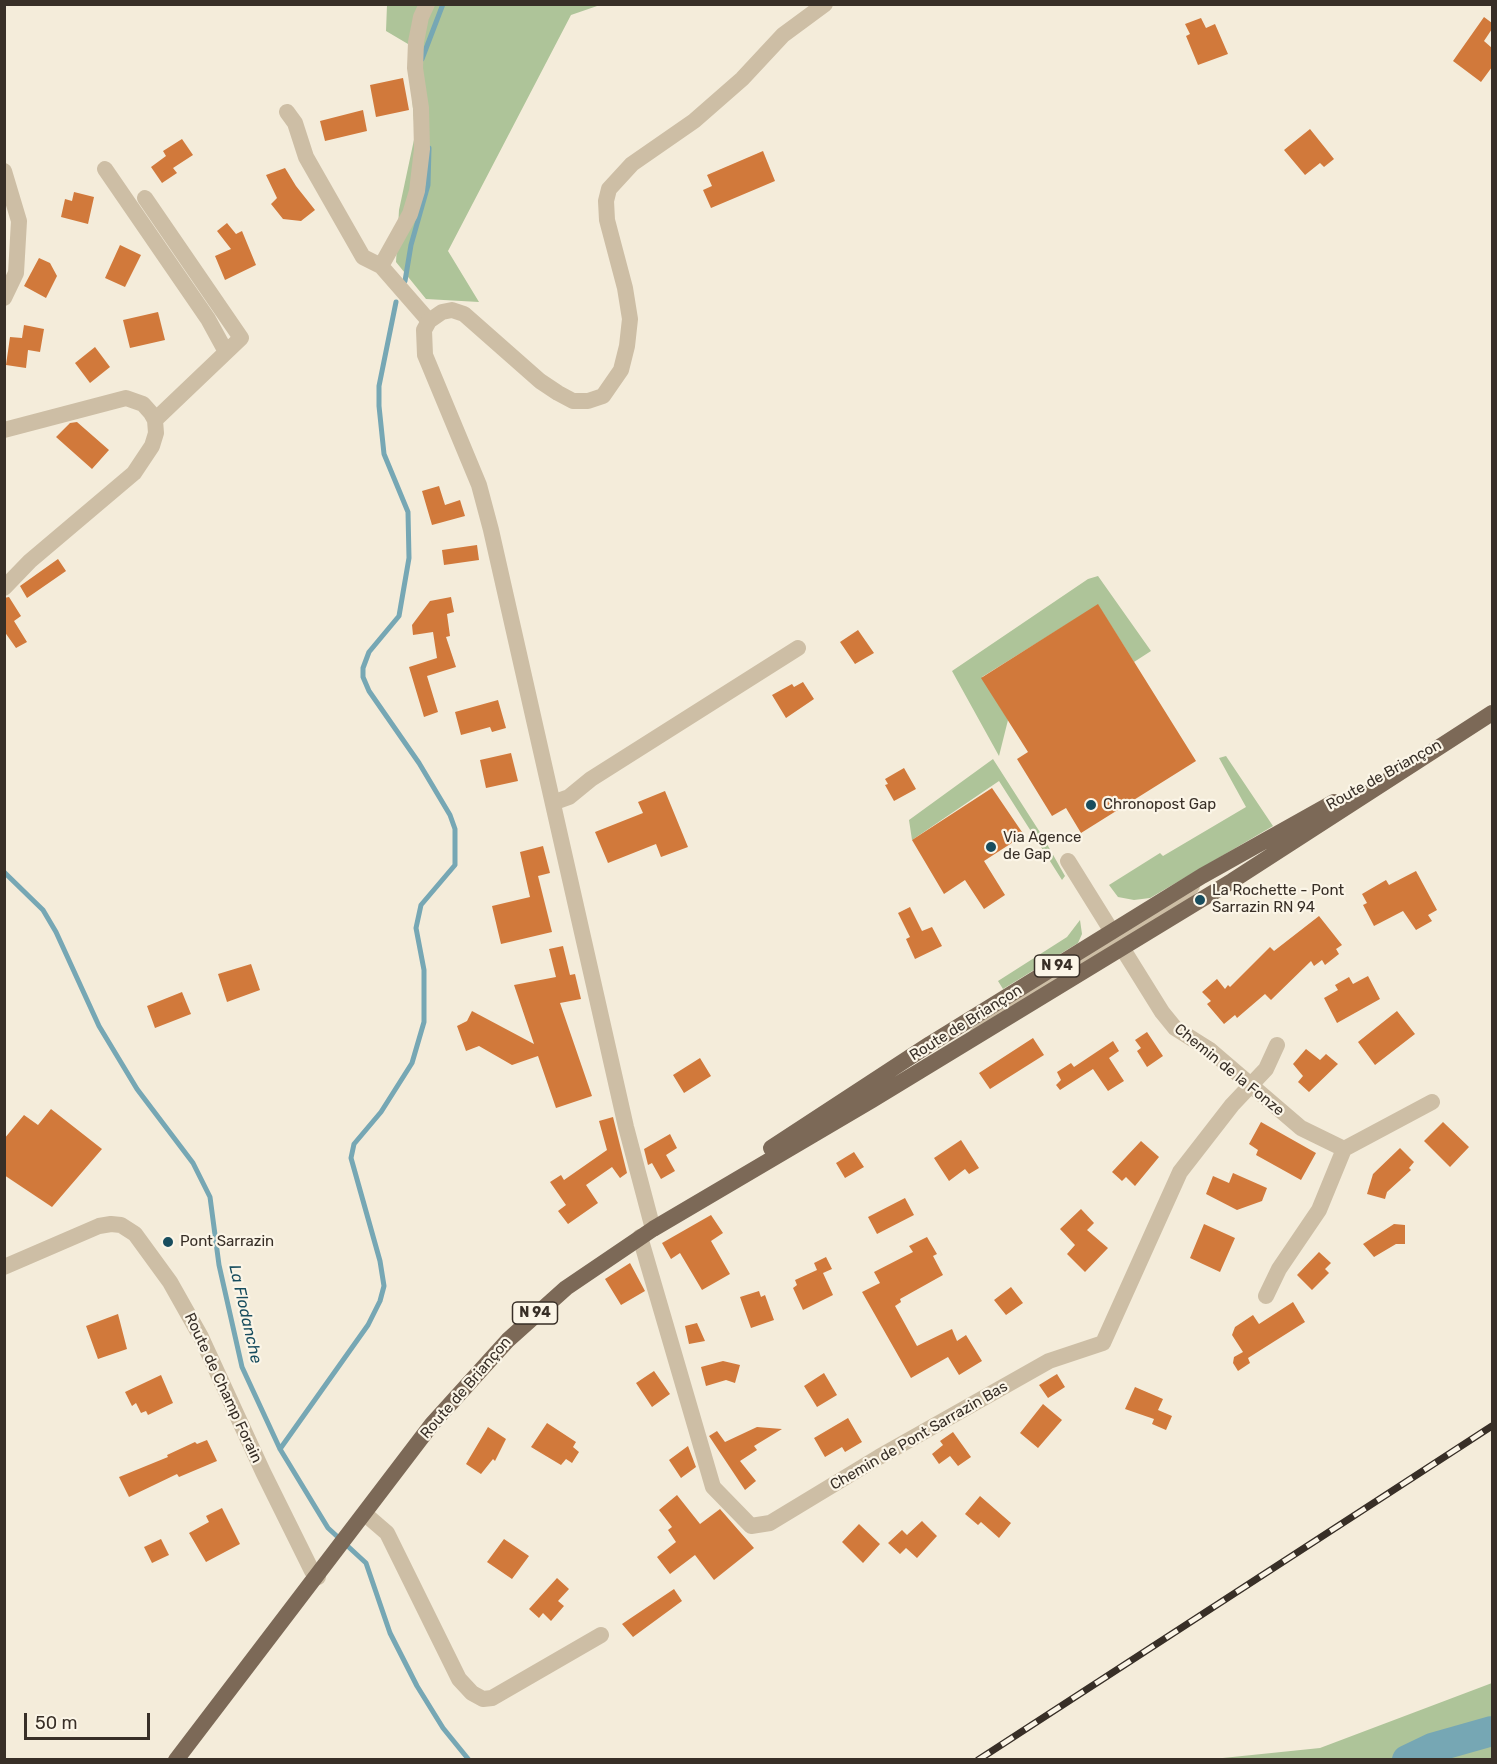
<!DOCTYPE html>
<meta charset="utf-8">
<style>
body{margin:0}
#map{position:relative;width:1497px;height:1764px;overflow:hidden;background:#f4ecda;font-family:Rubik,sans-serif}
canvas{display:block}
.frame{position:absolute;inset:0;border:6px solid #382f27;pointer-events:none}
.scale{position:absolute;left:24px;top:1713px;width:126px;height:27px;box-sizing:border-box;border:3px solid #382f27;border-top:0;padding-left:8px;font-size:18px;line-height:21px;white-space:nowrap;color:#382f27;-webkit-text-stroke:4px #fbf5e7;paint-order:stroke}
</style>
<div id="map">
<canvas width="1497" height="1764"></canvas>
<div class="frame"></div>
<div class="scale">50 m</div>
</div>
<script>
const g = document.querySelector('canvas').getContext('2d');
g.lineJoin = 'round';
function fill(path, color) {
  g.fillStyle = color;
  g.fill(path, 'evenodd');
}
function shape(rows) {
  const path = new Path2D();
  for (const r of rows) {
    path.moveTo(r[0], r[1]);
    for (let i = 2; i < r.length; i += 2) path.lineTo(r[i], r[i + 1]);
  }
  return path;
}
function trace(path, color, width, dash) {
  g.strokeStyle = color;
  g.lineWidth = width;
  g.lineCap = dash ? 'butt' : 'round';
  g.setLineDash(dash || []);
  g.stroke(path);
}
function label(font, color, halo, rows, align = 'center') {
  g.font = font + ' Rubik,sans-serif';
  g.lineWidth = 4.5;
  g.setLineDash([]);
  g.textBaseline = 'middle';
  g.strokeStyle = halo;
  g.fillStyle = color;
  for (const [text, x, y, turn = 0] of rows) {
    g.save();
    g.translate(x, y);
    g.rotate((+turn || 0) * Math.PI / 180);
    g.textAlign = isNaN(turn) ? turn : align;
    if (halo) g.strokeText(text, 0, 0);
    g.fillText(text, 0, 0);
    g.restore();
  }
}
const green = shape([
 [387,5,600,5,571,15,448,251,479,302,426,299,396,262,399,210,415,135,408,44,386,31],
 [1098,576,1151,651,1134,662,1098,605,982,677,1008,720,999,756,952,671,1088,579],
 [1226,756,1273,826,1150,898,1134,900,1118,897,1109,885,1160,853,1163,856,1246,807,1219,758],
 [993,759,1043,837,1065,876,1062,880,999,781,912,840,909,820],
 [1080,920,1082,934,1078,943,1003,989,998,981,1067,937],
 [1492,1683,1492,1759,1213,1759,1320,1748]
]);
const stream = shape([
 [422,59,443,4],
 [405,281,411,245,428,185,429,148],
 [4,872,43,910,56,932,99,1026,137,1089,193,1163,210,1197,219,1265,242,1367,280,1449,328,1528,366,1563,390,1633,417,1686,443,1728,469,1760],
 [280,1449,368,1325,380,1301,384,1286,380,1261,351,1158,354,1144,381,1112,412,1063,424,1022,424,970,416,928,421,905,455,865,455,829,450,815,419,763,369,691,363,677,363,668,369,652,399,616,409,558,408,512,384,454,379,406,379,386,396,302]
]);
const river = shape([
 [1407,1760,1432,1748,1492,1731]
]);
const building = shape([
 [1484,17,1492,23,1492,29,1484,41,1492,48,1492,67,1481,82,1453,61],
 [1201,18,1206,28,1215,24,1228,54,1198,65,1186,36,1190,34,1185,24],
 [403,78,409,110,376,117,370,85],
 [363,110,367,131,325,141,320,121],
 [1310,129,1334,159,1324,167,1320,163,1305,175,1284,150],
 [182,139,193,155,173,168,177,173,162,183,151,167,166,156,163,151],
 [763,151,775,181,711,208,703,190,712,186,707,175],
 [285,168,296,186,315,210,301,221,283,219,271,204,277,198,266,175],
 [74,192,94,197,88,224,61,217,65,199,72,201],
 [227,223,236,234,242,231,256,265,225,280,215,256,231,249,217,231],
 [120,245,141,255,125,287,105,278],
 [39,258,50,263,57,276,46,298,24,286],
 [158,312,165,340,130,348,123,320],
 [24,325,44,329,40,352,28,350,26,368,6,365,10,337,22,338],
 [95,347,110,367,90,383,75,363],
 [77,422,109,450,92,469,56,437,70,423],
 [439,486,445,505,460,500,465,516,432,525,422,491],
 [477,545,479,560,444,565,442,550],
 [58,559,66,571,27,598,20,586],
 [9,597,21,616,14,621,27,642,16,648,4,631,4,598],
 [451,597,454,612,447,614,450,636,446,637,456,667,427,676,438,712,424,717,409,667,437,658,433,632,413,635,412,625,430,601],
 [1098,604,1196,761,1081,833,1066,808,1052,816,1017,759,1028,752,981,678],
 [858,630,874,653,855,664,840,642],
 [803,682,814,699,786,718,772,695,792,684,794,687],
 [498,700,506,728,492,732,490,727,461,735,455,712],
 [511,753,518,781,486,788,480,760],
 [904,768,916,789,894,801,885,785,888,784,885,779],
 [992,788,1024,835,984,861,1005,895,984,909,965,880,944,894,912,840],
 [665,791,688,847,661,857,656,844,608,863,595,832,643,813,638,802],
 [543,846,550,873,538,876,552,932,501,944,492,906,530,897,520,852],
 [1416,871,1437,910,1428,915,1432,921,1416,930,1403,911,1374,926,1363,905,1367,903,1362,894,1386,880,1389,885],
 [910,907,922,931,932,927,942,946,915,959,906,939,910,937,898,913],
 [1319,916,1342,945,1336,949,1339,954,1325,965,1322,960,1314,966,1311,961,1271,1000,1265,994,1237,1018,1235,1015,1224,1024,1207,1004,1211,1001,1202,992,1217,979,1225,989,1228,985,1230,987,1270,947,1274,951],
 [563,946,570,975,575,974,581,999,560,1003,592,1096,556,1108,538,1056,512,1065,479,1046,466,1051,457,1026,467,1021,472,1011,534,1044,514,985,556,977,549,949],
 [251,964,260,990,227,1002,218,974],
 [1368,976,1380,999,1337,1023,1324,998,1338,990,1335,985,1349,977,1353,984],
 [182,992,191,1014,155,1028,147,1006],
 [1397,1011,1415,1034,1375,1065,1358,1042],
 [1147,1032,1163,1056,1147,1067,1137,1051,1141,1048,1135,1040],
 [1033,1038,1044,1055,990,1089,979,1073],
 [1113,1041,1119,1051,1109,1058,1124,1081,1108,1091,1093,1069,1060,1090,1056,1085,1061,1080,1057,1072,1071,1063,1074,1067],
 [1306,1049,1320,1060,1326,1054,1338,1064,1309,1092,1298,1082,1303,1076,1293,1064],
 [700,1058,711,1076,684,1093,673,1075],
 [51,1109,102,1149,52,1207,4,1175,4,1139,24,1115,38,1125],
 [613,1117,627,1173,620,1178,612,1167,586,1185,598,1203,568,1224,558,1211,566,1205,550,1182,561,1175,564,1180,607,1150,599,1121],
 [1261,1122,1316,1153,1301,1180,1256,1155,1258,1150,1249,1144],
 [1443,1122,1469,1147,1450,1167,1424,1141],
 [670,1134,677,1148,666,1155,675,1171,661,1179,652,1163,648,1165,644,1149],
 [961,1140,979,1168,969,1174,965,1169,949,1181,934,1158],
 [1141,1141,1159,1157,1135,1186,1126,1177,1122,1181,1112,1172],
 [1400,1148,1414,1162,1409,1168,1411,1170,1387,1192,1385,1199,1367,1194,1373,1174],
 [854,1152,864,1167,845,1178,836,1163],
 [1233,1173,1267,1188,1262,1201,1237,1210,1206,1194,1213,1176,1229,1183],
 [905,1198,914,1215,877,1234,868,1217],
 [1081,1209,1094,1223,1087,1230,1108,1248,1085,1272,1067,1254,1075,1245,1060,1229],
 [711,1215,723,1233,711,1241,730,1274,702,1290,680,1253,671,1259,662,1243],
 [1204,1224,1235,1238,1220,1272,1190,1258],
 [1394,1224,1405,1225,1405,1244,1396,1244,1374,1257,1363,1244],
 [927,1237,937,1254,933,1256,943,1275,900,1299,901,1302,895,1306,917,1346,952,1329,957,1341,966,1335,982,1361,959,1375,948,1357,911,1378,862,1292,880,1283,874,1272,913,1252,909,1246],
 [1319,1252,1331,1263,1325,1269,1329,1273,1312,1290,1297,1275],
 [826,1257,832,1269,823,1273,833,1295,803,1310,793,1288,797,1285,795,1280,817,1270,814,1263],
 [630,1263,645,1291,621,1305,605,1279],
 [1011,1287,1023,1303,1006,1315,994,1300],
 [759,1291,761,1297,765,1295,774,1320,751,1328,740,1297],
 [1293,1302,1305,1322,1248,1358,1250,1363,1238,1371,1233,1363,1234,1357,1243,1352,1232,1335,1235,1327,1253,1315,1259,1324],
 [118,1314,127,1349,98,1359,86,1326],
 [697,1323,705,1341,689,1344,685,1326],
 [723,1361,740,1365,735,1383,726,1380,706,1386,701,1367],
 [654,1371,670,1394,652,1407,636,1383],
 [824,1373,837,1395,817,1407,804,1386],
 [1057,1374,1065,1387,1048,1398,1039,1385],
 [161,1375,173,1403,148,1415,146,1411,141,1413,136,1403,132,1406,125,1392],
 [1135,1387,1163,1399,1158,1410,1172,1416,1166,1430,1152,1424,1154,1419,1125,1409],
 [1043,1404,1062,1420,1038,1448,1020,1433],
 [848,1418,862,1442,845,1452,842,1447,825,1457,814,1438],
 [547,1423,576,1442,573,1447,579,1452,572,1463,566,1459,561,1465,531,1447],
 [488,1427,506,1439,495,1461,493,1459,481,1474,466,1464],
 [757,1427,782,1429,754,1446,757,1450,740,1461,756,1481,745,1490,709,1436,717,1431,725,1442],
 [953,1432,971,1457,958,1466,950,1456,939,1464,932,1454,943,1445,940,1441],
 [207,1440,217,1461,179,1477,177,1474,129,1497,119,1477,168,1457,167,1455,195,1442,197,1444],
 [688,1446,696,1467,681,1478,669,1460],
 [677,1495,700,1524,720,1509,754,1548,714,1580,695,1555,670,1574,657,1557,676,1542,668,1530,672,1527,659,1510],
 [980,1496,1011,1523,999,1538,981,1522,978,1525,965,1514],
 [222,1508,240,1544,206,1562,189,1533,209,1522,206,1516],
 [922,1521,937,1536,917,1558,906,1548,900,1554,888,1543,902,1530,907,1535],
 [859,1524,880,1544,863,1563,842,1542],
 [161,1539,169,1555,152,1563,144,1547],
 [504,1539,529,1556,512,1579,487,1562],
 [557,1578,569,1589,558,1601,564,1606,551,1621,543,1613,539,1618,529,1609],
 [674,1589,682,1601,633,1637,622,1624]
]);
const minor = shape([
 [287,112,295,123,306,157,363,257,381,266,429,321],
 [105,169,208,319,226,352],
 [4,171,19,221,16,273,4,298],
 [145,198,241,338,155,420],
 [381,266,410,214,417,191,422,149,421,108,415,68,416,42,421,17,427,4],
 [4,430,126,398,143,404,151,413,155,420,156,433,152,446,134,473,30,561,4,588],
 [555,802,569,797,591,779,798,648],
 [1068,861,1162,1012,1175,1028,1210,1050,1301,1128,1344,1149,1319,1210,1279,1269,1266,1296],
 [976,1036,993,1015,1176,902,1192,886],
 [1344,1149,1432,1102],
 [640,1237,713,1487,751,1526,770,1523,879,1457,1049,1361,1103,1343,1180,1172,1232,1105,1266,1069,1277,1045],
 [4,1267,99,1226,111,1224,121,1225,135,1234,170,1282,201,1337,263,1472,312,1571,318,1577],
 [365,1514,387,1533,459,1679,472,1693,483,1699,492,1698,601,1635]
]);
const tertiary = shape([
 [653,1229,626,1127,491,530,479,485,425,355,424,330,429,321,442,312,452,310,464,314,540,381,558,393,573,401,588,401,603,396,621,370,627,346,630,319,625,288,607,220,606,201,609,189,632,164,694,121,742,79,783,35,825,4]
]);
const primary = shape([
 [771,1148,930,1044,1202,876,1334,802],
 [176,1760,432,1424,508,1340,566,1288,653,1229,872,1100,1232,881,1492,713]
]);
const rail = shape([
 [978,1760,1492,1426]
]);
const markers = [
 [1091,805,6,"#184d5e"],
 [991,847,6,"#184d5e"],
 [1200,900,6,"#184d5e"],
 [168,1242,6,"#184d5e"]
];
const shields = [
 [1057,966,45],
 [535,1313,45]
];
const shieldNames = [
 ["N 94",1057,966],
 ["N 94",535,1313]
];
const streetNames = [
 ["Route de Briançon",1384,775,-29],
 ["Route de Briançon",966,1023,-32],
 ["Chemin de la Fonze",1229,1070,39],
 ["Route de Champ Forain",223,1388,65],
 ["Route de Briançon",466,1388,-49],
 ["Chemin de Pont Sarrazin Bas",919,1436,-30]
];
const poiNames = [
 ["Chronopost Gap",1103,805],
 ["Via Agence",1003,838],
 ["de Gap",1003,855],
 ["La Rochette - Pont",1212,891],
 ["Sarrazin RN 94",1212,908],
 ["Pont Sarrazin",180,1242]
];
const waterNames = [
 ["La Flodanche",245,1314,77]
];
fill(green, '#aec499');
trace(stream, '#76a7b4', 5);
trace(river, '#76a7b4', 30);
fill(building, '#d1793b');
trace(minor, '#cdbea5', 16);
trace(tertiary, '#cdbea5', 16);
trace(primary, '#7c6957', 16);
trace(rail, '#382f27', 7);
trace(rail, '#fbf5e7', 4.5, [14]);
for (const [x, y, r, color] of markers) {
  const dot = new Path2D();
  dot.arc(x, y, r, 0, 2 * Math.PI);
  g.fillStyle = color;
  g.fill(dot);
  trace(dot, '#fbf5e7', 2);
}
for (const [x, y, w] of shields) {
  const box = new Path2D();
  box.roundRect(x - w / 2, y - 11, w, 22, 4.5);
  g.fillStyle = '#fbf5e7';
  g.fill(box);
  trace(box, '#382f27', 1.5);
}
label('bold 14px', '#382f27', null, shieldNames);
label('15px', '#382f27', '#fbf5e7', streetNames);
label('15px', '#382f27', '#fbf5e7', poiNames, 'left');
label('italic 16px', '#184d5e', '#fbf5e7', waterNames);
</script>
